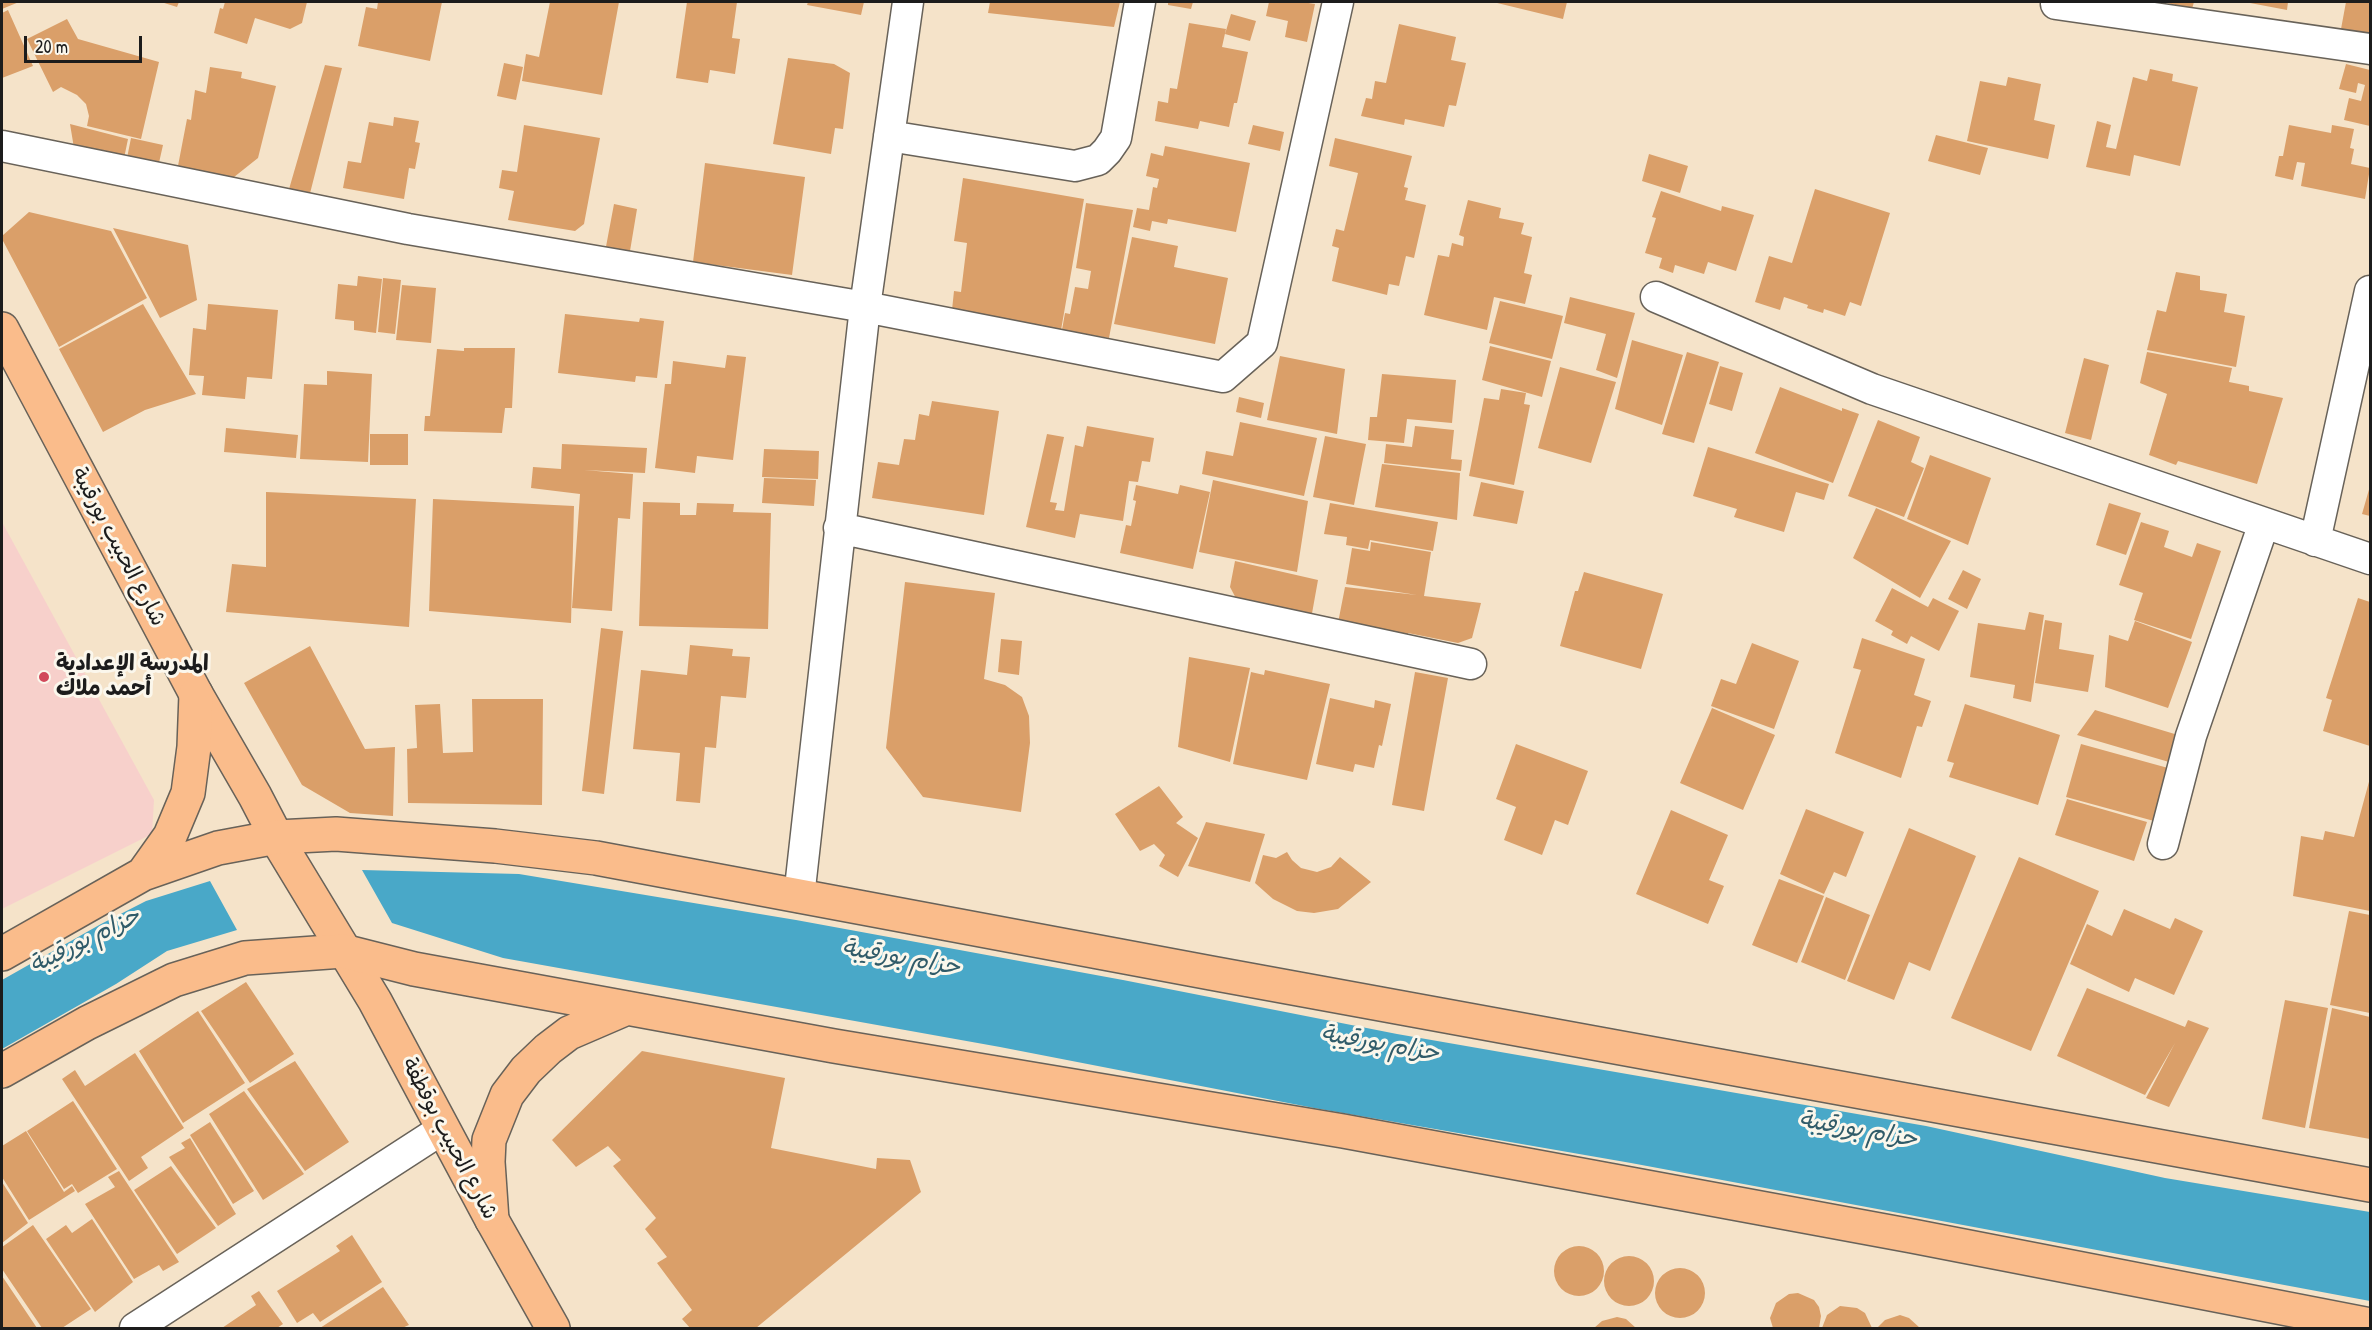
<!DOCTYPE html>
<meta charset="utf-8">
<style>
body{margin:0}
#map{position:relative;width:2372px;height:1330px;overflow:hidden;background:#f5e3c9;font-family:"Patrick Hand",sans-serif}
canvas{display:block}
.frame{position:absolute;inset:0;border:3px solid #1c1c1c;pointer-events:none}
.scale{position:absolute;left:24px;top:36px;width:118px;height:27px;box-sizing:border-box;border:3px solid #1c1c1c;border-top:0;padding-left:8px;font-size:18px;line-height:21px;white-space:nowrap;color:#1c1c1c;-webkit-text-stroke:4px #fbf7ec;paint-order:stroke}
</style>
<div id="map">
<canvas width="2372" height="1330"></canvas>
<div class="frame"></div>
<div class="scale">20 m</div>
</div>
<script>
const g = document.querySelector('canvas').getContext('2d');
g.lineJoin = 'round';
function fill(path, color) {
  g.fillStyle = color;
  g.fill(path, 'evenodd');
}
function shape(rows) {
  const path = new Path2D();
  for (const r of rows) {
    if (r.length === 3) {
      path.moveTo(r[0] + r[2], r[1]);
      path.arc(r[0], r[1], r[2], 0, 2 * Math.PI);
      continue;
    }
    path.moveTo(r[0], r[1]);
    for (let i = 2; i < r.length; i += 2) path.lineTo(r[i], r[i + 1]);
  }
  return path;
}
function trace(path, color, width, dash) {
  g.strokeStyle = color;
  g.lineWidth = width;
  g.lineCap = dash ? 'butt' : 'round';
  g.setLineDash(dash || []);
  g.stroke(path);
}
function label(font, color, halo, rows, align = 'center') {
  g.font = font + ' "Patrick Hand","Playpen Sans Arabic",sans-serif';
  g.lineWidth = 6;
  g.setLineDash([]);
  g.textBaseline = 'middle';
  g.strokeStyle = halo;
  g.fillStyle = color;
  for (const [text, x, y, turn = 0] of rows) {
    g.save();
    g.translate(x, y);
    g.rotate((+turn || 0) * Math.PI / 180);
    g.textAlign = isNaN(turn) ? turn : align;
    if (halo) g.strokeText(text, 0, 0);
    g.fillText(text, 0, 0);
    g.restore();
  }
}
const built = shape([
 [2,522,154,800,152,834,2,909]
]);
const water = shape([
 [362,870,519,874,796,920,1123,980,1397,1034,1926,1126,2165,1178,2370,1212,2370,1301,1631,1163,1314,1108,1000,1047,503,958,392,923],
 [210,881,237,930,167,951,116,984,2,1049,2,980,101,924,146,901]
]);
const building = shape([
 [2,2,19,2,2,9],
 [161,2,179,2,177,7],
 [225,2,307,2,302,23,290,29,255,18,247,44,214,33,220,8,223,9],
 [378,2,442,2,430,61,358,46,366,7,377,9],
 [550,2,619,2,602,95,522,81,526,54,539,57],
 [687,2,737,2,732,38,740,39,735,74,710,70,708,83,676,78],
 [808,2,864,2,861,15,807,5],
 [990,2,1120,2,1114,27,988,13],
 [1168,2,1193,2,1191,9,1168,5],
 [1269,2,1302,2,1315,4,1307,42,1285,37,1288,21,1266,16],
 [1493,2,1567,2,1563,19],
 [2163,2,2194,2,2192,9],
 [2346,2,2370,2,2370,34,2341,29],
 [2250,3,2250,2,2288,2,2287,10],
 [8,10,33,66,2,78,2,13],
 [1231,14,1256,21,1250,41,1225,34],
 [67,19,78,39,159,62,141,139,87,126,89,116,86,104,77,95,61,87,53,92,27,39],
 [1189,23,1226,29,1222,47,1248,52,1237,103,1234,103,1229,127,1200,121,1198,129,1155,121,1158,101,1168,103,1170,88,1177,89],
 [1399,24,1456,37,1451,60,1466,63,1456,106,1449,105,1444,127,1405,119,1404,125,1361,116,1366,98,1372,99,1375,81,1386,83],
 [788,58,834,64,850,73,843,129,835,128,831,154,773,144],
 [504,63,523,67,516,100,497,96],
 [2346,64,2370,70,2370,126,2344,120,2349,98,2361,101,2365,85,2358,83,2356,93,2339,89],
 [325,65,342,68,306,209,285,203],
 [210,67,242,72,241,78,276,86,258,158,224,185,177,171,187,119,191,120,195,90,206,93],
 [2150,69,2173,74,2172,81,2198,87,2180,166,2134,155,2130,176,2086,167,2097,121,2111,125,2106,147,2116,149,2133,77,2147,81],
 [2008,77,2041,84,2034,120,2055,125,2048,159,1967,141,1980,81,2006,86],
 [394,117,419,121,415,142,420,143,415,169,409,168,404,199,343,188,348,161,361,163,369,122,393,126],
 [70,124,128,139,122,168,75,154],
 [524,125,600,138,584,224,575,231,508,220,514,191,499,188,502,170,517,172],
 [1253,125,1284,132,1280,151,1248,144],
 [2289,125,2331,133,2332,125,2354,129,2350,148,2354,149,2351,164,2370,168,2365,199,2301,186,2305,163,2297,162,2293,180,2275,176,2279,156,2283,156],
 [1936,135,1988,148,1980,175,1928,161],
 [131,138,163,145,156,176,125,168],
 [1335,138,1412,156,1404,187,1408,188,1405,200,1426,205,1414,258,1406,256,1399,286,1389,284,1387,295,1332,281,1339,248,1332,246,1336,229,1344,231,1358,173,1329,166],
 [1165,146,1250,163,1236,232,1168,219,1167,224,1152,221,1150,231,1133,227,1137,208,1149,210,1153,187,1157,188,1159,179,1146,176,1151,153,1163,156],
 [1649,154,1688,166,1680,193,1642,181],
 [705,163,805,177,792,275,693,262],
 [963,178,1084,199,1061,330,952,310,954,291,961,292,967,243,954,241],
 [1815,189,1890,213,1861,306,1850,302,1845,316,1824,309,1823,313,1807,308,1808,305,1784,297,1780,310,1755,302,1769,256,1792,263],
 [1661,191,1721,211,1722,206,1754,215,1736,271,1708,262,1704,274,1675,265,1673,273,1659,268,1662,258,1645,253,1656,218,1652,217],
 [1468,200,1501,208,1499,218,1524,223,1521,234,1532,237,1524,273,1532,275,1525,304,1494,297,1487,330,1424,315,1438,255,1449,257,1452,243,1463,246,1464,237,1459,235],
 [1086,203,1133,210,1109,338,1062,330,1065,313,1070,314,1075,287,1088,289,1091,271,1076,268],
 [614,204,637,209,629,257,605,252],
 [29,212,111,231,147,298,59,347,2,239,2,236],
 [113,228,188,245,197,300,160,318],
 [1132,237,1178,246,1174,267,1228,278,1215,344,1114,324],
 [2176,272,2200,276,2200,290,2227,294,2224,312,2245,316,2236,367,2147,350,2157,310,2166,312],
 [358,276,382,279,376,333,354,330,354,321,335,319,338,284,357,286],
 [383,278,401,280,395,334,378,332],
 [402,285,436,288,431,343,396,340],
 [1570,297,1635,313,1617,378,1596,370,1606,334,1564,323],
 [1500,301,1563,316,1552,359,1489,343],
 [143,304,196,394,145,410,103,432,59,349],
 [208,304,278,310,272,379,247,377,245,399,202,395,204,376,189,375,193,328,206,330],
 [565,314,639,322,640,318,664,321,657,378,636,376,635,382,558,373],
 [1632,340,1683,355,1662,425,1615,409],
 [1490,346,1551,361,1542,397,1482,380],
 [464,348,515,348,512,408,505,408,502,433,424,431,425,416,430,416,437,349,464,351],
 [1687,352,1719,362,1694,443,1662,434],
 [2147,352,2232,368,2229,382,2249,386,2249,391,2283,398,2257,484,2178,461,2176,465,2149,455,2167,394,2140,383],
 [727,355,746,357,733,460,697,456,695,473,655,468,665,384,671,384,673,361,725,368],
 [1280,356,1345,369,1337,434,1267,420],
 [2084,358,2109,365,2091,440,2065,433],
 [1720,366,1743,373,1732,411,1709,404],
 [1560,367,1616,382,1591,463,1538,448],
 [327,371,372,374,368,462,300,459,304,384,327,385],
 [1382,374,1456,380,1452,423,1407,419,1404,443,1368,440,1370,417,1377,417],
 [1780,387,1842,411,1842,408,1859,414,1833,483,1755,453],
 [1501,389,1526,393,1524,404,1530,405,1514,485,1469,476,1484,398,1499,400],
 [1239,397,1264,403,1261,418,1236,412],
 [932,401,999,411,984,515,872,498,878,462,899,465,904,439,915,440,919,414,929,416],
 [1878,420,1920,437,1911,462,1924,468,1904,517,1848,496],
 [1240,422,1317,438,1304,496,1202,474,1206,451,1233,456],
 [1087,426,1154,438,1150,462,1142,461,1138,482,1129,481,1123,521,1080,514,1075,538,1026,527,1047,434,1064,437,1050,502,1057,503,1055,510,1064,511,1075,445,1083,447],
 [1415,426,1454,430,1451,459,1462,460,1461,471,1384,463,1386,444,1412,447],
 [226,428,298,435,296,458,224,452],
 [370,434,408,434,408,465,370,465],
 [1325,436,1366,444,1354,505,1313,497],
 [562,444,647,448,645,473,584,470,633,474,630,519,618,518,612,611,572,608,580,494,531,488,533,467,561,469],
 [1708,447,1829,484,1824,500,1796,492,1784,532,1734,517,1737,509,1693,496],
 [764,449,819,451,818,479,762,477],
 [1930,455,1991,478,1968,545,1907,519],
 [1382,464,1460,473,1457,520,1375,507],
 [764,478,816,480,814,506,762,503],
 [1213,480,1308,501,1297,572,1199,552],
 [1481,482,1524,491,1517,524,1473,516],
 [1136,485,1178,494,1180,485,1210,492,1193,569,1120,553,1126,525,1131,526,1136,501,1133,500],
 [2370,486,2370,516,2362,514],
 [266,492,416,499,409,627,226,612,232,564,266,567],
 [433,499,574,506,571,623,429,611],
 [643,502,680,503,680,515,696,515,697,503,734,504,733,512,771,513,768,629,639,626],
 [1330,503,1438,522,1433,551,1370,540,1368,549,1346,545,1347,537,1324,534],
 [2109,503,2141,513,2126,555,2096,545],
 [1876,508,1951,541,1920,598,1853,558],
 [2141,522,2169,531,2164,547,2192,557,2197,543,2221,551,2191,639,2134,620,2143,593,2119,585],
 [1371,542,1431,552,1424,596,1481,603,1472,638,1458,643,1408,633,1408,640,1337,628,1345,587,1417,595,1346,584,1352,548,1370,551],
 [1235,561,1318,580,1311,619,1239,604,1230,587],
 [1963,570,1981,579,1967,609,1948,599],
 [1584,572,1663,594,1641,669,1560,646,1575,591,1578,591],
 [905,582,995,593,984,679,1005,685,1022,697,1029,716,1030,743,1021,812,923,797,886,748],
 [1892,588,1928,607,1933,598,1959,611,1939,651,1911,636,1907,644,1891,635,1893,631,1875,621],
 [2358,598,2370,602,2370,746,2323,731,2332,700,2326,698],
 [2029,612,2044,615,2031,702,2013,698,2015,685,1970,677,1978,623,2025,630],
 [2045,620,2062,623,2059,649,2094,655,2088,692,2035,683],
 [2135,621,2192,642,2168,708,2105,687,2109,635,2128,641],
 [601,628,623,631,604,794,582,791],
 [1862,638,1925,659,1914,695,1931,701,1922,727,1917,726,1901,778,1835,753,1861,670,1853,668],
 [1001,639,1022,641,1019,675,998,672],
 [1752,643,1799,661,1774,729,1711,706,1721,679,1736,684],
 [690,645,733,649,732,656,750,657,746,698,721,696,716,748,705,747,700,803,676,801,680,753,633,749,641,670,687,675],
 [310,646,365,749,395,747,393,816,350,813,302,785,244,683],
 [1189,657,1250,668,1230,762,1178,747],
 [1265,670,1330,684,1307,780,1233,764,1251,672,1264,675],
 [1415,672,1448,678,1424,811,1392,805],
 [1330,698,1374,708,1375,700,1391,704,1382,746,1379,745,1374,768,1355,764,1353,772,1316,764],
 [472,699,543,699,542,805,408,803,407,749,417,748,415,705,440,704,443,753,473,752],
 [1965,704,2060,735,2038,805,1949,777,1954,763,1947,761],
 [1712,708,1775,735,1743,810,1680,783],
 [2095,710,2178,735,2169,762,2077,735],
 [1516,744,1588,771,1568,825,1555,820,1542,855,1504,840,1516,807,1496,799],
 [2081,744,2168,768,2154,821,2066,797],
 [2370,778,2370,911,2293,896,2301,836,2323,840,2325,831,2354,837],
 [1159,786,1183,817,1176,823,1198,838,1178,877,1159,866,1165,855,1154,844,1140,851,1115,814],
 [2067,799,2147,822,2134,861,2055,835],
 [1806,809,1864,832,1846,877,1834,872,1824,894,1780,874],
 [1671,810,1728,835,1709,880,1724,886,1708,924,1636,894],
 [1206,822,1265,834,1250,882,1188,866],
 [1909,828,1976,856,1930,971,1909,962,1894,1000,1847,981],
 [1287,852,1292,860,1301,868,1317,872,1331,867,1340,857,1371,882,1338,909,1314,913,1297,911,1273,899,1255,883,1263,855,1276,858],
 [2019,857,2099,891,2031,1051,1951,1018],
 [1779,879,1824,896,1797,963,1752,945],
 [1826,897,1870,915,1845,980,1801,962],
 [2124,909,2170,929,2175,918,2203,931,2174,995,2135,978,2129,992,2070,964,2087,924,2112,936],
 [2349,911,2370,915,2370,1013,2330,1005],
 [246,982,294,1054,250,1083,201,1011],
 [2087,988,2185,1027,2188,1020,2209,1028,2169,1107,2146,1098,2175,1043,2145,1095,2057,1056],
 [2285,1000,2328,1008,2305,1128,2262,1119],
 [2332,1008,2370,1017,2370,1139,2309,1128],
 [198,1011,245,1083,183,1123,139,1051],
 [642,1051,785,1078,771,1148,876,1169,877,1158,910,1160,921,1192,756,1328,690,1328,682,1319,692,1310,657,1263,667,1257,645,1229,656,1218,613,1166,621,1160,608,1146,576,1167,552,1140],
 [135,1053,184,1128,141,1157,148,1168,129,1181,62,1079,75,1070,85,1086],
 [295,1061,349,1142,305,1171,247,1089],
 [244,1091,304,1174,263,1200,209,1114],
 [73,1101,117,1169,78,1193,72,1184,64,1189,27,1131],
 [210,1122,254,1191,233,1204,190,1135],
 [26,1131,64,1192,72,1186,75,1191,29,1220,2,1177,2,1146],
 [190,1138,236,1214,218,1226,169,1157,185,1148,181,1143],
 [171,1166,216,1228,177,1254,134,1190],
 [119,1171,179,1262,163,1271,159,1265,134,1279,85,1204,115,1187,108,1177],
 [2,1182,28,1223,2,1243],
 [92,1219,133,1282,95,1312,46,1239,66,1225,72,1233],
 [33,1225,91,1309,62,1328,42,1328,2,1269,2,1247],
 [352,1235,382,1282,320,1322,313,1313,297,1323,277,1291,340,1251,336,1246],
 [1579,1271,25],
 [1629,1281,25],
 [1680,1293,25],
 [2,1276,37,1328,2,1328],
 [383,1287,409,1325,402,1328,320,1328],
 [259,1291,283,1324,277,1328,222,1328,256,1305,251,1296],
 [1798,1293,1814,1300,1819,1307,1821,1316,1819,1328,1773,1328,1770,1318,1776,1303,1789,1294],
 [1840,1306,1857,1308,1865,1313,1872,1328,1822,1328,1827,1315],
 [1900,1315,1909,1318,1920,1328,1877,1328,1885,1320],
 [1617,1317,1626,1319,1636,1328,1594,1328,1602,1321]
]);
const minor = shape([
 [2056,4,2370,49],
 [889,136,1075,166,1098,160,1107,151,1116,138,1140,2],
 [2,146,408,229,865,307,1223,377,1262,343,1338,2],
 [1656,297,1872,389,2370,559],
 [839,528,1471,664],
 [2315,541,2370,291],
 [2163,844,2191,736,2264,523],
 [799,897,865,307,908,2],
 [135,1328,444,1128]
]);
const primary = shape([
 [2,329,196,694,255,796,281,846,375,1001,492,1220,553,1328]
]);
const trunk = shape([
 [143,874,170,836,188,793,194,747,196,694],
 [2,954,143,874,218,848,277,837,336,834,495,846,596,858,1211,973,2370,1185],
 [2,1071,87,1023,174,980,245,958,343,951,414,969,834,1046,1343,1131,1912,1236,2370,1325],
 [492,1220,488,1162,489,1140,507,1095,526,1070,548,1049,569,1033,627,1008]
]);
const markers = [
 [44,677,6,"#d1495b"]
];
const streetNames = [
 ["شارع الحبيب بورقيبة",118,547,62],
 ["شارع الحبيب بوقطفة",449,1139,62]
];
const poiNames = [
 ["المدرسة الإعدادية",56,664],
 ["أحمد ملاك",56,689]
];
const waterNames = [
 ["حزام بورقيبة",85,941,-26],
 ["حزام بورقيبة",901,958,10],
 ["حزام بورقيبة",1380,1044,10],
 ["حزام بورقيبة",1858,1130,10]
];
fill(built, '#f7d0cb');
fill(water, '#49a8c8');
fill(building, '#da9f69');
trace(minor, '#686259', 33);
trace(primary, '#686259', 36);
trace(trunk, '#686259', 36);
trace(minor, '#fff', 30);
trace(primary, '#fabc8b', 33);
trace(trunk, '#fabc8b', 33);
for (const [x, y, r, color] of markers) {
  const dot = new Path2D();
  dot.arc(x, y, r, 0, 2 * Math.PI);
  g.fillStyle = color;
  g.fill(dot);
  trace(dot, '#fbf7ec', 2);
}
label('22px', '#1c1c1c', '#fbf7ec', streetNames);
label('bold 22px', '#1c1c1c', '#fbf7ec', poiNames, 'left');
label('italic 24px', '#305b69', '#fbf7ec', waterNames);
</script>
